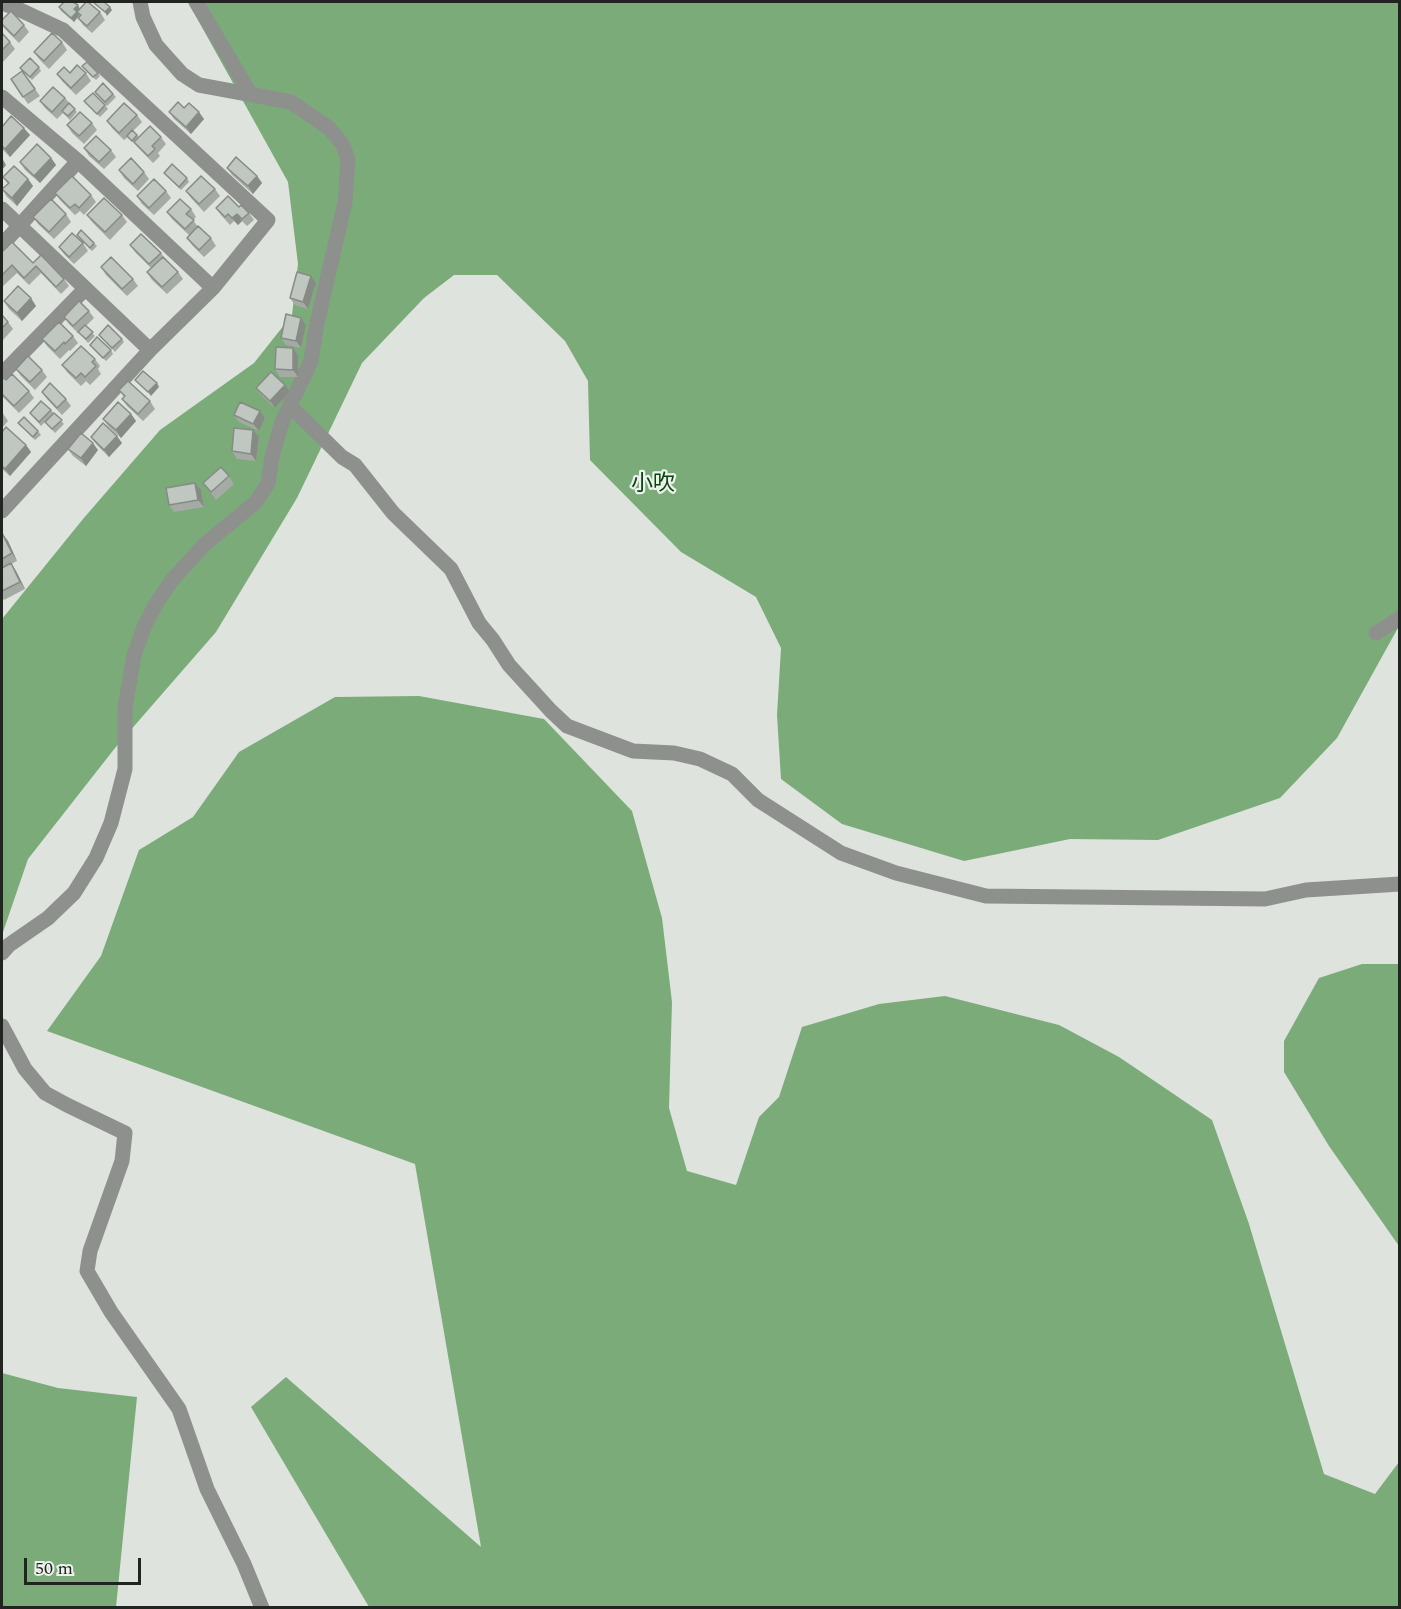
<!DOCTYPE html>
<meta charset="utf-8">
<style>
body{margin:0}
#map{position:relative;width:1401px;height:1609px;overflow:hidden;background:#dee3dd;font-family:Spectral,serif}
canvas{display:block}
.frame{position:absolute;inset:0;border:3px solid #222422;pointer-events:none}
.scale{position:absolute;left:24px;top:1558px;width:117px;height:27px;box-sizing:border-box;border:3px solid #222422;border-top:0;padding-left:8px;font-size:18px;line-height:21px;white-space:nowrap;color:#222422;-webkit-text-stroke:4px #ebf1eb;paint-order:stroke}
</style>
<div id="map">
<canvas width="1401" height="1609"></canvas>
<div class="frame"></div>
<div class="scale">50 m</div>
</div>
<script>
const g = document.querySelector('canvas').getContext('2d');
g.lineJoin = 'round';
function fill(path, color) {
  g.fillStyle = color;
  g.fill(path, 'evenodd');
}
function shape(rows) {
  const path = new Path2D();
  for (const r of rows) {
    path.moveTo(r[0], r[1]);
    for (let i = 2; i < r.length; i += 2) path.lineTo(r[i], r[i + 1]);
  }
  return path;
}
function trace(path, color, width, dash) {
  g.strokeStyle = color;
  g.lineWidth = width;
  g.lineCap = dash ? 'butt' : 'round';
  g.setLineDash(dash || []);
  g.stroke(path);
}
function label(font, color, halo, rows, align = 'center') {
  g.font = font + ' Spectral,"Noto Sans JP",serif';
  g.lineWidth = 4.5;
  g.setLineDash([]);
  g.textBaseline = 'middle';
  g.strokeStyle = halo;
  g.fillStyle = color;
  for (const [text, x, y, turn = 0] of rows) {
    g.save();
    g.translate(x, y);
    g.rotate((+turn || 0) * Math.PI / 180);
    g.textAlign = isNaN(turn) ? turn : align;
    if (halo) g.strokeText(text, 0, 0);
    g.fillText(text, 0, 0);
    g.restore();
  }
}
const forest = shape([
 [188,2,1399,2,1399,626,1337,738,1280,798,1158,840,1070,839,964,861,842,824,781,779,777,715,781,648,756,597,681,552,590,460,588,381,565,341,497,275,454,275,424,298,362,363,297,498,216,632,115,748,28,859,2,935,2,619,83,519,160,430,254,363,292,315,298,264,288,182],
 [419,696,544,719,632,811,662,918,672,1002,669,1108,687,1171,736,1185,759,1117,779,1097,802,1027,879,1004,945,996,1059,1025,1119,1057,1212,1120,1249,1224,1324,1474,1375,1494,1399,1462,1399,1607,369,1607,251,1407,286,1377,481,1547,415,1164,47,1031,101,956,139,850,193,817,239,752,335,697],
 [1362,964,1399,964,1399,1246,1329,1146,1284,1072,1284,1041,1319,978],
 [2,1373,58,1388,137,1397,116,1607,2,1607]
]);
const minor = shape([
 [196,2,250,93],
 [2,3,18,9,63,30,268,220,213,288,150,350,2,511],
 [2,97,78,161,213,288],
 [2,209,150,350],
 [2,245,78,161],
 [2,374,85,289],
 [290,406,342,457,355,465,393,513,451,569,479,623,493,640,509,665,551,711,567,726,633,751,674,753,700,759,732,774,758,800,841,853,896,873,986,896,1265,899,1306,890,1400,884],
 [1376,633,1400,618],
 [2,953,9,945,48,918,74,893,96,858,111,823,125,769,125,708,134,655,144,627,157,602,173,579,205,544,256,502,268,483,272,457,282,422,311,361,317,323,345,202,348,160,343,145,329,128,291,102,199,85,182,74,156,45,143,17,140,2],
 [2,1026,25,1069,45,1093,67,1105,125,1133,122,1161,90,1251,87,1271,111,1312,179,1409,207,1489,244,1564,262,1608]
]);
const wall = shape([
 [59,7,80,8,100,12,105,20,92,33,83,25,78,18,80,16,79,16,74,22,61,11],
 [2,20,24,25,29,32,19,43,5,29,2,25],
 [2,33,10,42,15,49,2,63],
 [62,42,67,50,49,69,39,59,34,52],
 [82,66,98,73,100,76,96,80],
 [39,67,41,71,32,80,20,68],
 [22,71,40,96,28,104,11,79],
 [70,73,86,73,91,81,76,95,62,81,57,74],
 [95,92,113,94,116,97,107,106],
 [65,98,77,112,70,120,63,113,57,119,45,108,40,101],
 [84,101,105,105,108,109,100,117],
 [184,108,204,119,191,134,174,119,169,112],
 [137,115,142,122,133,131,139,137,161,137,166,144,158,153,160,156,153,163,128,137,124,140,112,128,107,121],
 [92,123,97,130,84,144,72,133,67,125],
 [2,127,30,135,10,157,2,149],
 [84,148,111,150,116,157,104,169,89,156],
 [51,158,56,165,40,183,25,170,20,162],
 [227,168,257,176,262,183,253,194,232,175],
 [119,170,144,172,149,179,138,191,124,178],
 [164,173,187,178,189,182,181,190],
 [3,177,28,179,33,186,17,206,7,197,2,189,8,184],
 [215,189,220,196,204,212,191,198,186,191],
 [166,191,171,198,154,215,142,204,137,196],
 [55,193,91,195,96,202,84,215,80,211,75,215,60,200],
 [239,207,249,213,254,220,247,226,242,221,238,225,234,221,230,225,221,215,216,208],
 [191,209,196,217,193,220,198,227,211,238,216,246,204,257,192,245,187,238,189,235,172,219,167,212],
 [66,214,71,222,54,239,38,224,33,217],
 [87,215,122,215,127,222,110,240,92,222],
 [77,235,94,243,97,246,92,251],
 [83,243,88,251,74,264,64,254,59,247],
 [130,245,161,253,165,259,178,272,183,279,167,294,152,280,147,272,151,268,135,252],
 [2,252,33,263,64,279,69,286,61,294,41,273,29,285,17,273,2,287],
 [101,267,133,279,138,286,127,296,106,275],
 [316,283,308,309,295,305,290,298],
 [4,301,36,306,22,321,9,309],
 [89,311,94,318,86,326,95,336,88,343,79,333,78,333,69,324,64,317],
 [2,315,8,322,13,329,2,341],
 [301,318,306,325,301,348,286,345,281,338],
 [99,335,122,339,124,342,115,352],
 [73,336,78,343,70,351,69,350,60,359,47,346,42,339],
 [90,345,111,350,113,354,106,361],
 [293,348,298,355,298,377,280,377,275,369],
 [95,359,100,366,98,369,101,374,90,385,86,381,81,386,67,372,62,365],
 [16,369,42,370,47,377,35,390,21,376],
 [2,380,6,380,29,391,34,398,19,413,2,396],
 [256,388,290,392,275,408,261,395],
 [119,390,150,401,155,409,143,421,127,406,122,399,124,397],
 [42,392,66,399,71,406,62,415,47,399],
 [51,410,64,424,55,433,45,422,41,426,30,413],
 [260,411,265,418,259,431,239,422,234,415],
 [2,412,8,421,2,428],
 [131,414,136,421,121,438,108,426,103,419],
 [18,423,38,431,41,435,35,440],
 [253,430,259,437,256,461,237,459,232,451],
 [2,432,26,445,31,452,10,476,2,469],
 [91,437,122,443,109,457,96,444],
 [68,449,98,450,86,466,73,456],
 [229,476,234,484,216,500,203,483],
 [201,490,204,507,174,512,169,505],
 [2,533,8,541,17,561,11,564,16,571,25,589,4,600,2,597]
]);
const shadedWall = shape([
 [78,5,80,9,77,12,79,15,74,22,71,18,74,9],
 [110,7,112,10,107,16,105,12],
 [199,112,204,119,191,134,186,127],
 [24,128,30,135,10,157,5,149],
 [2,158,6,165,2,170],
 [51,158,56,165,40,183,34,176],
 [257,176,262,183,253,194,248,186],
 [28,179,33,186,17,206,12,198],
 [237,214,242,221,238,225,232,218],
 [311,276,316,283,308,309,303,302],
 [31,298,36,306,22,321,17,313],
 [301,318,306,325,301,348,296,341],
 [293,348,298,355,298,377,293,370],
 [157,383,159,387,151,396,148,392],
 [285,385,290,392,275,408,270,401],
 [260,411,265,418,259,431,253,424],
 [131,414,136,421,121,438,116,430],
 [253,430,259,437,256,461,251,454],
 [117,436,122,443,109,457,104,450],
 [93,443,98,450,86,466,81,458],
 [26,445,31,452,10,476,5,469],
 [195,483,201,490,204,507,198,500],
 [2,533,8,541,17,561,12,553],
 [11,563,16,571,25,589,20,582]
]);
const building = shape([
 [64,2,73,2,78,5,74,9,77,12,71,18,59,7,64,2],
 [86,2,88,2,100,12,87,26,78,18,81,15,77,12,86,2],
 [93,2,104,2,110,7,105,12,93,2],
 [11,11,24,25,14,36,2,24,2,20,11,11],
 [2,33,10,42,2,50,2,33],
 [52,33,62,42,44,61,34,52,52,33],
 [30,58,39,67,30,77,20,68,30,58],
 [87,62,98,73,93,77,82,66,87,62],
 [77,65,86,73,71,88,57,74,64,67,70,73,77,65],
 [22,71,35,89,23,97,11,79,22,71],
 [103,83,113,94,105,102,95,92,103,83],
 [53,87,65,98,52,112,40,101,53,87],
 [93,93,105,105,97,114,84,101,93,93],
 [178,102,184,108,189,103,199,112,186,127,169,112,178,102],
 [69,103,75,109,68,116,62,111,69,103],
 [124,103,137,115,119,133,107,121,124,103],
 [80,112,92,123,79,136,67,125,80,112],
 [11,116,24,128,5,149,2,146,2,127,11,116],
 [150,126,161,137,152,146,155,149,148,156,134,142,150,126],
 [132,130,137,135,132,141,127,136,132,130],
 [96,136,111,150,99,162,84,148,96,136],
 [37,144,51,158,34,176,20,162,37,144],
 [236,157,257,176,248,186,227,168,236,157],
 [131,158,144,172,133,184,119,170,131,158],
 [172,164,187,178,179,187,164,173,172,164],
 [14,166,28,179,12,198,2,189,9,183,3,177,14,166],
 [72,176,91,195,79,208,75,204,70,208,55,193,72,176],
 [201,176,215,189,199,204,186,191,201,176],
 [154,179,166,191,149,208,137,196,154,179],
 [228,196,239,207,241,205,249,213,242,219,237,214,232,218,228,214,225,217,216,208,228,196],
 [104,198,122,215,105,232,87,215,104,198],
 [51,199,66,214,49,232,33,217,51,199],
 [180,199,191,209,186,214,194,220,185,229,167,212,180,199],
 [198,226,211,238,199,250,187,238,198,226],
 [81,230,94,243,90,248,77,235,81,230],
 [72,233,83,243,69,257,59,247,72,233],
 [141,234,161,253,149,264,130,245,141,234],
 [12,242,33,263,41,255,64,279,56,287,36,266,24,278,12,265,2,275,2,252,12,242],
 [111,257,133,279,122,289,101,267,111,257],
 [163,257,178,272,162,287,147,272,163,257],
 [297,272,311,276,303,302,290,298,297,272],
 [18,286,31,298,17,313,4,301,18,286],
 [79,301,89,311,73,326,64,317,79,301],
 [286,314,301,318,296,341,281,338,286,314],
 [2,315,8,322,2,328,2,315],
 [59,322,73,336,65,344,64,342,55,351,42,339,59,322],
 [85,325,93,332,86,339,78,332,85,325],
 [108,325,122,339,112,348,99,335,108,325],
 [97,337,111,350,103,358,90,345,97,337],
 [81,346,95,359,92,362,96,366,85,377,81,373,76,378,62,365,81,346],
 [276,347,293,348,293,370,275,369,276,347],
 [28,356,42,370,30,382,16,369,28,356],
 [143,371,157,383,148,392,135,380,143,371],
 [271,372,285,385,270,401,256,388,271,372],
 [12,374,29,391,14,406,2,394,2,380,3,378,6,380,12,374],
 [128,381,150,401,138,414,122,399,125,396,119,390,128,381],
 [50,383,66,399,57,408,42,392,50,383],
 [41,401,51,410,39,422,30,413,41,401],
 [118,402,131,414,116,430,103,419,118,402],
 [240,402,260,411,253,424,234,415,240,402],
 [54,413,62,420,52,429,45,422,54,413],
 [24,417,38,431,33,437,18,423,24,417],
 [103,423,117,436,104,450,91,437,103,423],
 [6,427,26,445,5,469,2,466,2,432,6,427],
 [234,428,253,430,251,454,232,451,234,428],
 [81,433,93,443,81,458,68,449,81,433],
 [221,467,229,476,211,492,203,483,221,467],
 [195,483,198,500,169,505,166,488,195,483],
 [2,533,12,553,2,559,2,533],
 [11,563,20,582,2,591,2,568,11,563]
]);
const neighbourhoodNames = [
 ["小吹",653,486]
];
fill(forest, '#7bab79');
trace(minor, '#8e908e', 15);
fill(wall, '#a5aaa5');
fill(shadedWall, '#868b86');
fill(building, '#c0c6c0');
trace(building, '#868b86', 1.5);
label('22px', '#0a420d', '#ebf1eb', neighbourhoodNames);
</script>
